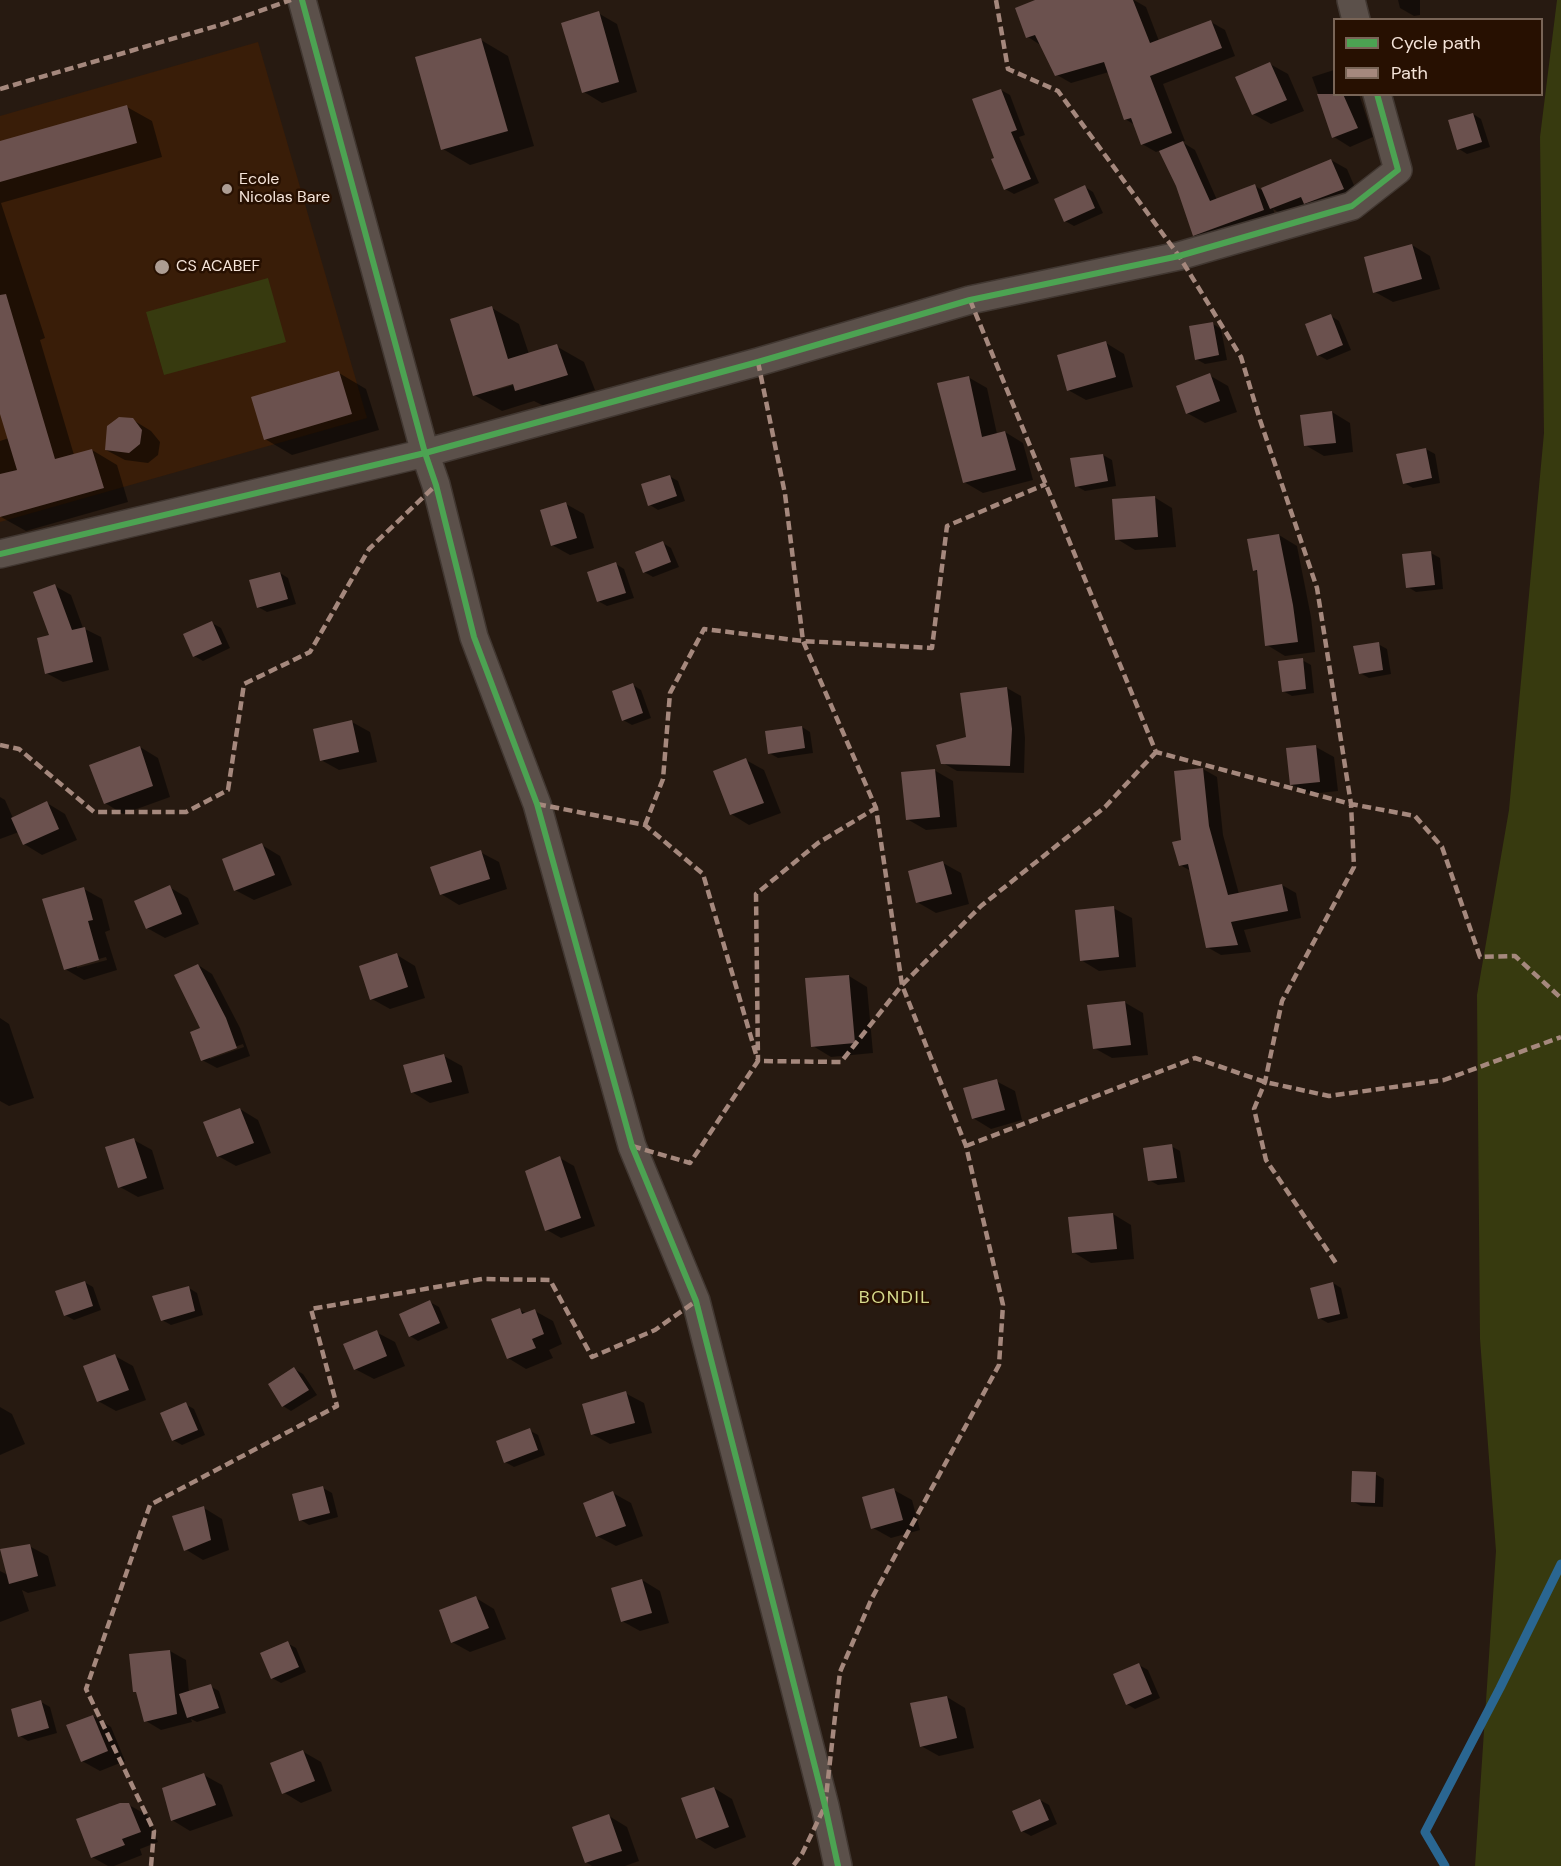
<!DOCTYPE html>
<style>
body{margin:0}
#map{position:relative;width:1561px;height:1866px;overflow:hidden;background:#271a11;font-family:"DM Sans",sans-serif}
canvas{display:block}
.legend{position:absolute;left:1333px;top:18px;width:210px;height:78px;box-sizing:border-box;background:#271001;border:2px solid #796557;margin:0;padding:8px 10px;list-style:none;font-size:18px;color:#f5e4d9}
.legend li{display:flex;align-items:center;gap:12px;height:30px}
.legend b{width:30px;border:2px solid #796557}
</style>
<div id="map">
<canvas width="1561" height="1866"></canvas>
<ul class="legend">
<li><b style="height:8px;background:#4ca352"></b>Cycle path</li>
<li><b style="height:8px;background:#a5887d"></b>Path</li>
</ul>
</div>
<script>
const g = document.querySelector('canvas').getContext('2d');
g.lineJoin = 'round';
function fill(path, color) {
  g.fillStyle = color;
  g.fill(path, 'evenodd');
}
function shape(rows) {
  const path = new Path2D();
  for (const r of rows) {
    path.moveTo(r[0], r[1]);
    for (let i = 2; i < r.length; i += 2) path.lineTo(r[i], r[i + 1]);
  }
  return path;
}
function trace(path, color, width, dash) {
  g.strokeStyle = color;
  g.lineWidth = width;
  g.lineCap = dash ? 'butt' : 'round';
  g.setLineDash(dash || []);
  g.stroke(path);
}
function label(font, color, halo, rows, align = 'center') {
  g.font = font + ' "DM Sans",sans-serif';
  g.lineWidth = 5;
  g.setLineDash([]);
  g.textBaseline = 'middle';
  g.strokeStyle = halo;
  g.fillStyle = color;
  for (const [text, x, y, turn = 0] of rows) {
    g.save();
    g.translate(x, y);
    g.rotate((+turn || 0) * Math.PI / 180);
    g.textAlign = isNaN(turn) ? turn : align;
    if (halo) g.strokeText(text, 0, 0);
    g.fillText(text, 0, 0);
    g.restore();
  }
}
const built = shape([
 [258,42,367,418,0,522,0,116]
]);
const green = shape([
 [1557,0,1561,0,1561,1866,1475,1866,1496,1551,1480,1339,1477,995,1509,810,1544,433,1540,137],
 [268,278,286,342,164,375,146,312]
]);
const shadow = shape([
 [1038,0,1134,0,1146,7,1159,41,1211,22,1225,30,1235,56,1163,84,1185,141,1182,142,1195,150,1217,200,1255,186,1265,192,1331,160,1347,169,1359,197,1287,217,1273,209,1276,217,1206,242,1194,235,1177,186,1161,150,1156,152,1142,144,1135,125,1125,119,1109,72,1071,83,1057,75,1042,46,1028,37],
 [1398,0,1420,0,1420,15,1414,16,1400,8],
 [598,13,617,24,637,92,602,103,584,92],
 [481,40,508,56,534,146,470,165,443,149],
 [1270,64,1288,74,1304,111,1271,124,1253,114],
 [1334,70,1334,94,1359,94,1373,137,1350,147,1334,137,1312,77],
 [1001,90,1010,95,1025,135,1019,137,1039,183,1014,194,1005,189,996,159],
 [127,107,152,121,162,157,1,203,45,338,40,340,74,455,92,450,117,465,128,502,26,531,1,517,0,514,0,441,9,438,0,408,0,143],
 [1473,114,1481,119,1490,147,1467,154,1459,149],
 [1085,187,1093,192,1103,213,1074,226,1065,221],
 [1412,245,1430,256,1440,289,1393,302,1375,292],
 [492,308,519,324,529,354,556,346,584,362,595,390,544,406,534,401,502,411,474,395],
 [519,380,520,383,493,391,493,388],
 [1331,316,1339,321,1351,350,1327,360,1318,355],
 [1213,324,1221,329,1227,360,1205,364,1196,359],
 [1106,343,1124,354,1133,387,1086,400,1068,390],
 [339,373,366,389,379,430,292,455,265,439],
 [1209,375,1228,386,1237,412,1205,423,1187,413],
 [968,377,987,388,997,434,1005,432,1023,443,1033,480,983,493,964,482],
 [1332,412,1350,423,1353,452,1324,456,1305,445],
 [133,420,151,431,160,442,158,455,148,463,125,460,106,450],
 [1426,449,1435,454,1440,483,1413,488,1404,483],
 [1103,455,1112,460,1116,486,1085,491,1076,486],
 [669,476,678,481,685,501,658,510,650,505],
 [1154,497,1172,508,1176,547,1135,550,1117,539],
 [566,504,584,514,594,548,570,555,552,545],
 [1279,535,1297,546,1311,617,1315,652,1285,656,1267,645,1259,573,1254,570],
 [663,543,671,548,679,567,653,577,644,572],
 [1431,553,1440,558,1443,589,1416,592,1408,587],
 [616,564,624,569,634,598,607,606,598,601],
 [280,573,288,578,296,604,267,612,258,607],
 [55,586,71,595,83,628,101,637,109,670,63,682,46,673],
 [212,623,221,628,230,648,203,661,194,656],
 [1378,644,1387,649,1391,674,1369,678,1360,673],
 [1302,660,1311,665,1314,693,1292,696,1283,691],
 [633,685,641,690,651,718,632,725,623,720],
 [1007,688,1021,696,1025,738,1024,773,957,771,943,763,967,738],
 [352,722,370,732,377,762,339,770,321,760],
 [802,727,810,732,813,753,778,758,769,753],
 [140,747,158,758,170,797,123,814,105,803],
 [1316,747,1334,757,1338,791,1310,794,1291,784],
 [746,760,764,770,781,813,749,825,731,814],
 [1203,769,1217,777,1223,835,1239,894,1282,885,1296,893,1301,918,1244,930,1251,952,1221,955,1207,947,1191,871,1180,865,1183,841],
 [934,770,953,781,957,827,926,830,907,819],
 [0,797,5,800,13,818,47,803,65,814,77,840,42,855,24,844,19,832,0,839],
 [262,845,280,856,292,885,254,900,235,890],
 [480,852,499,862,507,889,459,905,441,894],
 [943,863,961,873,969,904,936,913,917,902],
 [169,887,188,898,199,924,165,938,147,928],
 [84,889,102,899,110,930,105,932,117,970,84,980,65,969],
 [106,957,107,960,77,968,77,965],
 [1113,908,1132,918,1136,967,1099,971,1081,960],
 [397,955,415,966,425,998,390,1009,372,999],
 [198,965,212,974,240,1028,250,1056,217,1068,202,1060],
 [243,1044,244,1047,210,1059,210,1056],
 [849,976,867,987,873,1053,831,1057,813,1046],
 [1124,1002,1143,1013,1148,1055,1112,1058,1094,1048],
 [0,1018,9,1024,34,1098,9,1106,0,1101],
 [444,1056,462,1066,469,1093,430,1103,412,1092],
 [996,1081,1015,1091,1022,1120,991,1129,973,1118],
 [240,1109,258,1120,271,1153,236,1166,218,1156],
 [134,1140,152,1150,164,1189,138,1197,120,1187],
 [1171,1146,1180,1151,1185,1182,1158,1185,1149,1180],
 [560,1158,574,1166,595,1226,561,1238,547,1230],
 [1113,1214,1131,1225,1134,1259,1091,1263,1073,1252],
 [84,1282,93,1287,101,1310,74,1320,65,1315],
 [1333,1283,1341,1288,1348,1318,1328,1323,1319,1318],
 [189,1288,197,1293,203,1315,171,1325,162,1320],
 [430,1302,439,1307,448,1328,418,1341,410,1336],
 [520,1310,527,1314,535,1311,553,1321,562,1344,549,1350,553,1358,526,1369,508,1358],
 [376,1332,395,1342,405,1366,374,1379,355,1369],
 [115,1356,133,1366,146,1400,116,1411,98,1401],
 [294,1369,303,1374,317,1395,291,1411,283,1406],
 [625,1393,644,1403,652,1433,610,1444,592,1434],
 [185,1404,194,1409,205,1435,182,1445,173,1440],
 [0,1407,12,1414,25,1444,0,1455],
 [529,1430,538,1435,545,1455,514,1467,505,1462],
 [1375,1474,1384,1479,1383,1507,1361,1506,1352,1501],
 [323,1488,332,1493,338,1517,309,1525,301,1520],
 [894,1490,912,1500,920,1530,891,1538,873,1528],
 [613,1493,631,1503,643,1536,616,1546,597,1536],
 [204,1508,222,1519,229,1550,203,1560,185,1549],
 [29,1546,48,1556,56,1586,28,1593,22,1590,29,1611,0,1622,0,1571,8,1575],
 [642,1580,660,1591,669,1623,640,1631,622,1621],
 [476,1598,494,1609,506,1639,470,1652,452,1642],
 [287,1643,296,1648,306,1672,281,1683,272,1678],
 [170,1651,186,1660,189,1693,210,1686,219,1691,226,1713,197,1722,191,1719,192,1722,161,1730,146,1721],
 [1139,1665,1148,1670,1160,1698,1135,1709,1127,1704],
 [947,1697,965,1708,974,1748,939,1756,921,1746],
 [41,1702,50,1707,57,1733,28,1741,20,1736],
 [93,1716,111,1727,125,1761,100,1771,82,1761],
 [302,1751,321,1762,332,1791,301,1803,283,1792],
 [204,1775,222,1785,233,1816,190,1831,172,1820],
 [714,1788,732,1799,746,1837,715,1849,697,1838],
 [1040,1800,1049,1805,1057,1824,1031,1836,1022,1831],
 [129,1805,147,1815,158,1842,140,1849,142,1855,114,1866,108,1866,92,1857],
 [609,1816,627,1827,639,1861,625,1866,592,1866,586,1862]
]);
const stream = shape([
 [1445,1866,1425,1832,1500,1688,1561,1564]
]);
const building = shape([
 [1035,0,1133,0,1150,43,1211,20,1222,48,1150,76,1172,133,1141,145,1131,118,1124,120,1104,62,1055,76,1035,35,1026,38,1015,8],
 [599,11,619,82,582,93,561,23],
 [481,38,508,131,441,150,415,57],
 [1270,62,1287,100,1252,115,1235,77],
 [1001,89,1017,130,1011,132,1031,179,1004,190,991,159,994,158,972,99],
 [1317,94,1343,94,1358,128,1332,138],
 [127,105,137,143,0,182,0,141],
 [1473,113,1482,142,1457,150,1448,120],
 [1183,141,1210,201,1255,184,1264,210,1193,236,1176,186,1159,151],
 [1331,159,1344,189,1304,204,1301,197,1270,209,1261,188],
 [1085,185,1095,208,1064,222,1054,199],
 [1412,244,1422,279,1373,293,1364,257],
 [6,294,55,459,92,449,104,488,0,517,0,474,17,470,0,414,0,295],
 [492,306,508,359,557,344,568,375,515,391,513,384,473,396,450,319],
 [1331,314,1343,345,1317,356,1305,324],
 [1213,322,1219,355,1195,360,1189,326],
 [1106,341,1116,377,1067,391,1057,355],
 [339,371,352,414,264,440,251,397],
 [1210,373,1220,401,1186,414,1176,386],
 [969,376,982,437,1005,431,1016,470,963,483,937,383],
 [1332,411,1336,443,1304,446,1300,415],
 [119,417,133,418,142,430,140,444,129,453,105,450,107,426],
 [1426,448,1432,478,1403,484,1396,454],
 [1103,454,1108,481,1075,487,1070,458],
 [670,475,677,496,648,506,641,484],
 [1155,496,1158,537,1115,540,1112,499],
 [566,502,577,538,551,546,540,510],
 [1279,534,1293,605,1298,642,1265,646,1257,570,1253,571,1247,539],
 [663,541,671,562,643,573,635,552],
 [1431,551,1435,585,1406,588,1402,554],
 [616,562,626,593,597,602,587,572],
 [280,572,288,599,257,608,249,580],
 [55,584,72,630,85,627,93,662,45,674,37,638,49,635,33,592],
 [212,621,222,644,193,657,183,634],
 [1379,642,1383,670,1359,674,1353,646],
 [1303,658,1306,689,1282,692,1278,661],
 [633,683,643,713,622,721,612,691],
 [1007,687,1012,729,1010,766,941,764,936,745,966,737,960,693],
 [352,720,359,752,320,761,313,729],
 [802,726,805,748,768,754,765,731],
 [1316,745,1320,782,1290,785,1286,748],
 [140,746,153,786,104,804,89,765],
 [746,758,764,803,730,815,713,771],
 [1203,768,1209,826,1228,895,1282,884,1288,911,1231,922,1238,945,1206,948,1188,864,1179,866,1172,842,1181,840,1174,771],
 [935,769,940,817,906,820,901,772],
 [47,801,59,829,23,845,11,818],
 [262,843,275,875,234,891,222,859],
 [481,850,490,879,440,895,430,867],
 [943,861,952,894,916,903,908,871],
 [170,885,182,914,146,929,134,901],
 [84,887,93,920,88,921,99,960,64,970,42,899],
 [1114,906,1119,957,1080,961,1075,910],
 [397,953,408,987,370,1000,359,966],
 [198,964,226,1018,237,1048,201,1061,190,1032,200,1028,174,975],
 [849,975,855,1043,811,1047,805,978],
 [1125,1001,1131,1045,1093,1049,1087,1005],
 [444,1054,452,1082,411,1093,403,1065],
 [997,1079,1005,1110,972,1119,963,1088],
 [240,1108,254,1143,217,1157,203,1122],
 [134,1138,147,1178,118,1188,105,1147],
 [1172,1144,1177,1178,1148,1181,1143,1148],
 [560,1156,581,1218,545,1231,525,1171],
 [1113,1213,1117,1249,1072,1253,1068,1217],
 [85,1281,93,1306,64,1316,55,1291],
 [1333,1282,1340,1314,1318,1319,1310,1288],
 [189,1286,195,1311,161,1321,152,1296],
 [430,1300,440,1323,409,1337,399,1314],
 [520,1308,522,1314,535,1309,544,1334,532,1339,536,1348,507,1359,491,1319],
 [377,1330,387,1356,354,1370,343,1344],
 [115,1354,129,1390,97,1402,83,1366],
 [294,1367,309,1390,282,1407,268,1384],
 [626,1391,635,1423,591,1435,582,1404],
 [186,1402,198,1430,172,1441,160,1413],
 [530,1428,538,1450,504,1463,496,1441],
 [1352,1471,1376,1472,1375,1503,1351,1502],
 [323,1486,330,1513,299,1521,292,1494],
 [894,1488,903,1520,871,1529,862,1497],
 [613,1491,626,1526,596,1537,583,1503],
 [204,1506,211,1540,184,1551,172,1516],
 [30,1544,38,1576,9,1584,0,1549],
 [642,1579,652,1613,621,1622,611,1588],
 [476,1596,489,1628,451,1643,439,1610],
 [288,1641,299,1667,271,1679,260,1653],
 [170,1650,177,1714,144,1722,136,1692,133,1692,129,1654],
 [1139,1663,1152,1694,1126,1705,1113,1674],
 [211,1684,219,1708,187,1718,179,1694],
 [947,1696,957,1738,920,1747,910,1703],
 [41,1700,49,1728,18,1737,11,1709],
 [93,1715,108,1751,81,1762,66,1725],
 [303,1750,315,1781,282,1794,270,1763],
 [204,1773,216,1805,171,1821,162,1788],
 [714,1787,729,1827,696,1839,681,1798],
 [1040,1799,1049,1820,1021,1832,1012,1811],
 [120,1803,129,1803,141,1832,122,1839,125,1845,91,1858,76,1819],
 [609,1814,622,1851,585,1863,572,1827]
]);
const street = shape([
 [302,0,425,453,436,485,474,637,537,804,632,1146,696,1301,825,1806,838,1866],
 [1351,0,1356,20],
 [0,554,425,453,758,362,970,300,1179,256,1352,206,1398,170,1377,94]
]);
const quiet = shape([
 [996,0,1008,69,1058,91,1179,256,1241,357,1260,420,1317,588,1351,804,1354,867,1282,1001,1265,1082,1254,1109,1266,1160,1336,1263],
 [0,89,223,24,291,0],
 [970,300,1156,752,1351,804,1415,816,1442,847,1480,957,1515,956,1561,998],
 [758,362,785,494,803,641,876,808,902,985,966,1146,1003,1305,999,1365,872,1598,840,1672,825,1806,802,1854,793,1866],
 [0,745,19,749,94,812,186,812,228,790,244,684,310,652,369,549,436,485],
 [537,804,645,825,703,874,758,1061,756,894,818,843,876,808],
 [645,825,663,779,670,693,704,629,803,641,932,648,947,526,1046,484],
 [632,1146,690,1163,758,1061,841,1062,902,985,981,906,1105,807,1156,752],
 [966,1146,1195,1058,1265,1082,1329,1096,1444,1080,1561,1037],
 [151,1866,154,1831,86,1689,150,1505,337,1406,311,1309,482,1279,550,1280,592,1357,655,1330,696,1301]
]);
const cycleway = shape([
 [302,0,425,453,436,485,474,637,537,804,632,1146,696,1301,825,1806,838,1866],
 [0,554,425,453,758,362,970,300,1179,256,1352,206,1398,170,1377,94]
]);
const markers = [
 [227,189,6,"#ad9d93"],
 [162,267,8,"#ad9d93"]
];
const poiNames = [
 ["Ecole",239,180],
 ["Nicolas Bare",239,198],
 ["CS ACABEF",176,267]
];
const neighbourhoodNames = [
 ["BONDIL",895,1298]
];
fill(built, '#391d08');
fill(green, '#373a0f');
fill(shadow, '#0007');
trace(stream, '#2a6691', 9);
fill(building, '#6b514e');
trace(street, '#413731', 30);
trace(street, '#5b504a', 27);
trace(quiet, '#a5887d', 4.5, [9, 4.5]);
trace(cycleway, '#4ca352', 6);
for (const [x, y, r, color] of markers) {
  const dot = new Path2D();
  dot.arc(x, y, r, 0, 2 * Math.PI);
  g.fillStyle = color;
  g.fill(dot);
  trace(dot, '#271001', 2);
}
label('16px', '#f5e4d9', '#271001', poiNames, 'left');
g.letterSpacing = '1.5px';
label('18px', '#d7db8d', '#271001', neighbourhoodNames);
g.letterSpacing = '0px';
</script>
